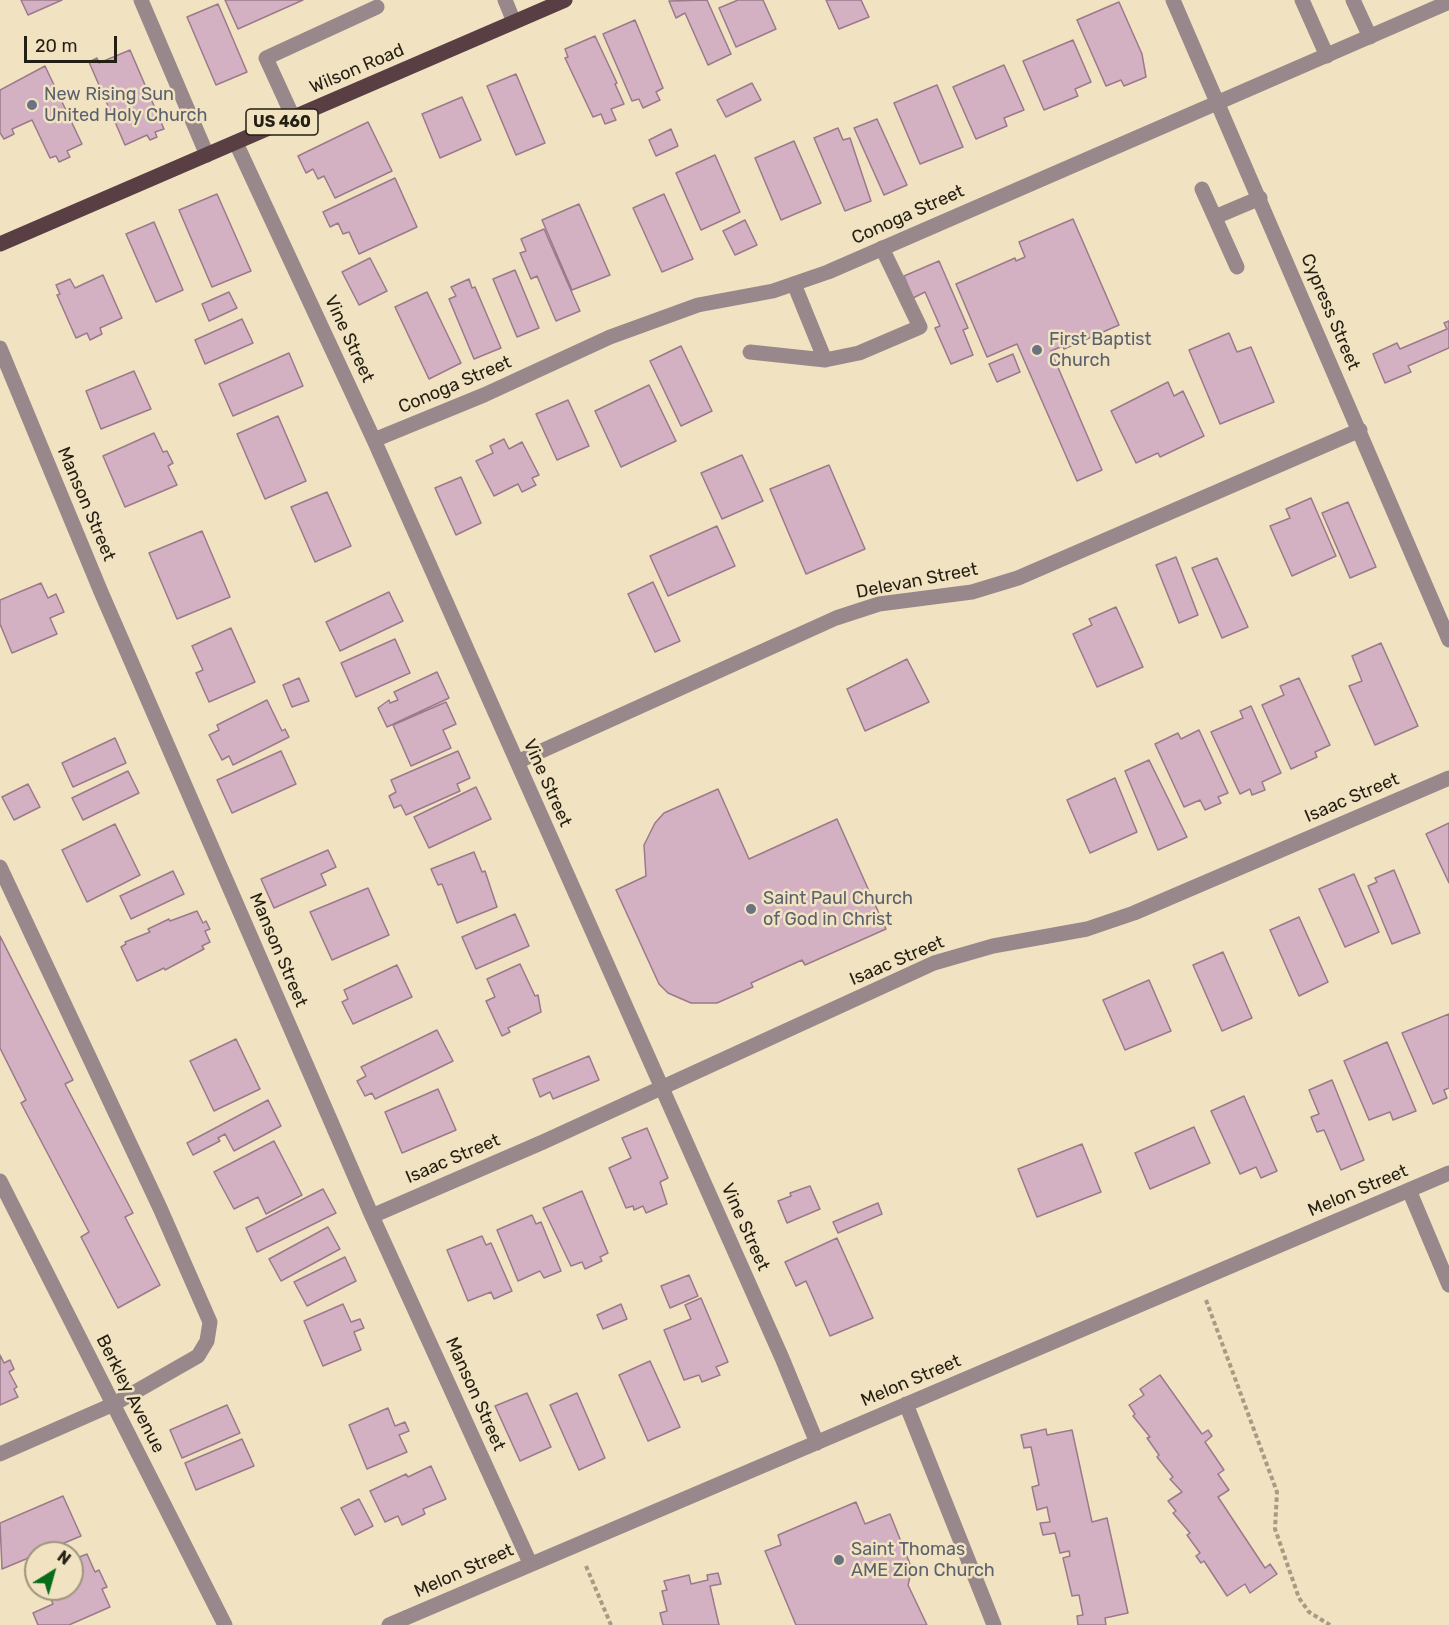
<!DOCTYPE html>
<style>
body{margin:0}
#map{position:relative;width:1449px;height:1625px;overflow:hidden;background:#f1e3c2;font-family:Rubik,sans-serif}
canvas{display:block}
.north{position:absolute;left:24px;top:1541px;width:60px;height:60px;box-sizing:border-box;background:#f1e3c2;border:2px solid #9f957c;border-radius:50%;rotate:37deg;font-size:16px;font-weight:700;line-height:24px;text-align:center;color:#241f13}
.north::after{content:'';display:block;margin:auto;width:21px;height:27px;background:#076d1b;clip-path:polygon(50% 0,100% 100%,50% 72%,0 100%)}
.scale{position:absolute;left:24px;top:36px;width:93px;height:27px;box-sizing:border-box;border:3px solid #241f13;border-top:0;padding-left:8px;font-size:18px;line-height:21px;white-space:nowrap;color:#241f13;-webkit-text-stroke:4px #f1e3c2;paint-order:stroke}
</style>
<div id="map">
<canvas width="1449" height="1625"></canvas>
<div class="north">N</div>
<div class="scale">20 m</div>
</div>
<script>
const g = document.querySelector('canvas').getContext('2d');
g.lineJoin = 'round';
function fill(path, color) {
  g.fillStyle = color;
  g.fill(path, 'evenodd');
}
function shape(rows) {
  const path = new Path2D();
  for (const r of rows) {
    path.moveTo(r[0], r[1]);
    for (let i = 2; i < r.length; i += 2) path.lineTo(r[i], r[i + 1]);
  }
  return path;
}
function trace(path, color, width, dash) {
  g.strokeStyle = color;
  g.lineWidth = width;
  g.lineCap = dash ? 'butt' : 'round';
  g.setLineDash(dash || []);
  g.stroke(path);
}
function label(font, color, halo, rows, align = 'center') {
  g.font = font + ' Rubik,sans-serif';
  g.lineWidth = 5;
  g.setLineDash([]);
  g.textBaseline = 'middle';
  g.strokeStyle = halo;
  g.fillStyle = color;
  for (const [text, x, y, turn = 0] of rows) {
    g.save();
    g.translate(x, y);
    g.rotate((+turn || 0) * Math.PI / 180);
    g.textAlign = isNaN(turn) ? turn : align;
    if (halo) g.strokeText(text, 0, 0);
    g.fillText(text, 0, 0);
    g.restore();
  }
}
const building = shape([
 [21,0,62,0,28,15,21,0],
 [225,0,303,0,238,29,225,0],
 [707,0,731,54,708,65,685,13,676,18,669,1,707,0],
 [738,0,763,0,776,29,736,47,719,8,738,0],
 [826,0,861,0,869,17,839,29,826,0],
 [1119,2,1142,54,1146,77,1124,86,1121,80,1106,86,1077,20,1119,2],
 [218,4,247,72,216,85,187,17,218,4],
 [635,20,663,88,656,92,660,100,643,108,639,99,632,101,603,34,635,20],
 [595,36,617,83,615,84,624,104,611,109,616,120,605,124,601,114,593,117,565,58,568,57,565,49,595,36],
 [1073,40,1091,82,1075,89,1078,96,1044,110,1023,61,1073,40],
 [130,50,164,129,155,132,157,137,150,140,147,135,125,145,89,62,97,58,99,63,130,50],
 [1004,65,1024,110,1004,118,1007,126,976,139,953,87,1004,65],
 [45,66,82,144,67,151,70,157,59,162,56,156,50,158,32,120,12,129,14,134,4,139,0,133,0,90,45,66],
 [516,74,545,143,516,155,487,86,516,74],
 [752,83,761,100,726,117,717,100,752,83],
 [937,85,963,147,920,164,894,103,937,85],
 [462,97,481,140,440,158,422,114,462,97],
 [877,119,907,185,884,195,854,128,877,119],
 [368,122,392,171,335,198,324,176,318,179,313,169,306,173,298,156,368,122],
 [838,128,843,140,850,138,871,201,845,211,814,138,838,128],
 [671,129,678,146,656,156,649,140,671,129],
 [794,141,821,203,781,220,755,158,794,141],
 [715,155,740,212,701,230,676,173,715,155],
 [395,178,417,227,359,254,349,232,343,234,338,223,330,227,323,212,395,178],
 [217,194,251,271,212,287,179,210,217,194],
 [664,194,693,259,662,272,633,208,664,194],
 [579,204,610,275,572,290,542,220,579,204],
 [1073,219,1119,325,1064,349,1063,346,1051,351,1102,470,1077,481,1017,344,987,357,956,284,1015,258,1016,261,1025,257,1019,242,1073,219],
 [745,220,757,245,735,255,723,231,745,220],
 [154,222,183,290,156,302,126,234,154,222],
 [544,229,580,311,556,321,537,276,531,279,520,253,526,251,521,239,544,229],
 [370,258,387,291,359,305,342,272,370,258],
 [939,261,968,328,963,330,973,355,951,364,935,328,940,326,925,292,913,298,904,276,939,261],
 [515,270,539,328,517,337,493,279,515,270],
 [103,275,122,318,100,328,102,334,90,340,87,333,76,338,57,295,60,294,56,285,70,279,75,288,103,275],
 [469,279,472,288,475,287,501,348,474,359,449,299,456,296,451,287,469,279],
 [229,292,237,308,209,321,202,304,229,292],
 [427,292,461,363,429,379,395,307,427,292],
 [242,319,253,343,205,364,195,340,242,319],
 [1449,321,1449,348,1408,366,1411,372,1385,383,1373,354,1397,343,1400,349,1447,329,1444,323,1449,321],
 [1229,333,1237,352,1251,347,1274,402,1220,424,1189,350,1229,333],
 [681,346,712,411,681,426,650,361,681,346],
 [289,353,303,386,233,416,219,384,289,353],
 [1013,354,1020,372,997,382,989,364,1013,354],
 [134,371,151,409,101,429,86,391,134,371],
 [1168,382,1174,396,1183,391,1204,436,1160,457,1158,453,1136,463,1111,411,1168,382],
 [649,385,676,441,621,467,595,411,649,385],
 [568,400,589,446,557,460,536,414,568,400],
 [278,416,306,481,265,499,237,434,278,416],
 [154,433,163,452,167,451,173,463,168,466,177,485,125,507,103,456,154,433],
 [504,439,509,449,522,442,539,475,532,478,536,485,522,492,518,484,494,496,476,461,493,453,490,446,504,439],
 [742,455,763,501,722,519,701,473,742,455],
 [829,465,865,549,806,574,770,489,829,465],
 [461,477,481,523,456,535,435,488,461,477],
 [327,492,351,546,315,562,291,507,327,492],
 [1311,498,1336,556,1292,576,1270,526,1290,518,1286,509,1311,498],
 [1348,502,1376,567,1350,578,1322,513,1348,502],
 [717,526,735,566,668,596,650,556,717,526],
 [202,531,230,597,177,619,149,553,202,531],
 [1176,557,1198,615,1179,623,1156,565,1176,557],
 [1217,558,1248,627,1222,638,1192,568,1217,558],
 [653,582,680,641,655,652,628,594,653,582],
 [41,583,48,598,56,594,64,612,50,618,57,634,12,653,0,624,0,600,41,583],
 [389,592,403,621,340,651,326,622,389,592],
 [1116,607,1143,667,1097,687,1073,634,1092,625,1089,619,1116,607],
 [231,628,255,682,209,702,196,673,203,670,192,646,231,628],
 [395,639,410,673,356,697,341,663,395,639],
 [1381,643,1418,726,1375,745,1349,686,1362,681,1352,656,1381,643],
 [907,659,929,702,865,731,847,689,907,659],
 [437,672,449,698,387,727,378,708,389,700,390,703,398,700,394,692,437,672],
 [299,678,309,701,292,707,283,685,299,678],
 [1299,678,1330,745,1315,752,1317,757,1291,769,1262,705,1284,695,1280,686,1299,678],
 [267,700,282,731,285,729,289,737,233,765,229,756,222,760,209,735,219,730,217,725,267,700],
 [446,702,456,724,443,730,451,748,411,766,393,725,446,702],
 [1251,706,1281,773,1262,782,1265,790,1252,795,1250,789,1240,794,1211,732,1243,718,1240,711,1251,706],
 [1199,730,1228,793,1218,797,1221,803,1205,810,1200,800,1184,807,1155,744,1178,733,1181,739,1199,730],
 [115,738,126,763,73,787,62,763,115,738],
 [281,751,296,784,232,813,217,780,281,751],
 [458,751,470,778,457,784,460,791,406,815,401,805,394,808,389,796,396,792,391,780,458,751],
 [1149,760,1187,837,1158,850,1125,771,1149,760],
 [128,771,139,793,83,820,72,798,128,771],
 [1115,778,1137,832,1090,853,1067,800,1115,778],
 [28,784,40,807,14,820,2,797,28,784],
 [476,787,491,819,429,848,414,817,476,787],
 [718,789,749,859,837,819,886,929,805,965,802,960,751,983,753,987,717,1003,691,1003,668,993,659,984,616,890,646,876,644,845,655,823,664,813,718,789],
 [1449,823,1449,883,1426,834,1449,823],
 [115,824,140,875,87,902,62,850,115,824],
 [328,850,336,867,321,874,326,885,274,908,261,879,328,850],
 [474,852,482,872,485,871,497,907,457,923,442,884,438,885,431,869,474,852],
 [1394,870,1420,933,1392,944,1368,886,1377,882,1375,878,1394,870],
 [173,871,184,894,131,919,120,896,173,871],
 [1354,874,1379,932,1345,947,1319,889,1354,874],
 [368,888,389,935,332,960,310,912,368,888],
 [197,911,203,923,206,921,210,929,205,931,210,942,202,946,204,949,165,970,164,968,137,981,121,947,126,944,125,942,150,932,148,929,169,919,170,921,197,911],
 [515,914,529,946,476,969,462,937,515,914],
 [1299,917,1328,982,1299,996,1270,930,1299,917],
 [0,936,73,1080,65,1084,133,1213,125,1217,160,1285,118,1308,81,1237,89,1232,21,1103,26,1100,0,1048,0,936],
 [1223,952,1252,1018,1222,1031,1193,965,1223,952],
 [520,964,535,996,538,995,541,1012,508,1028,510,1032,502,1036,486,1001,495,997,487,979,520,964],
 [397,965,412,997,353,1024,342,1002,348,999,344,990,397,965],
 [1149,980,1171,1031,1125,1050,1103,1000,1149,980],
 [1449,1014,1449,1088,1444,1090,1447,1098,1433,1104,1402,1033,1449,1014],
 [437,1030,453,1061,375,1099,372,1093,365,1096,357,1081,366,1076,361,1067,437,1030],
 [236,1039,260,1089,214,1111,190,1061,236,1039],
 [1387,1042,1416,1111,1393,1120,1390,1112,1369,1120,1344,1061,1387,1042],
 [589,1056,599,1080,553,1099,550,1092,540,1097,533,1079,589,1056],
 [1332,1080,1364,1160,1341,1170,1324,1130,1317,1132,1311,1117,1319,1114,1309,1090,1332,1080],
 [438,1089,456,1130,402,1153,385,1112,438,1089],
 [1244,1096,1277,1171,1261,1178,1256,1167,1240,1174,1211,1111,1244,1096],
 [268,1100,281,1126,234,1151,225,1134,218,1138,220,1141,193,1155,187,1143,268,1100],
 [1194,1127,1210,1163,1150,1189,1135,1153,1194,1127],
 [647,1128,668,1178,660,1182,667,1204,646,1213,643,1206,634,1210,633,1206,626,1208,609,1168,631,1158,622,1138,647,1128],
 [274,1141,302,1195,266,1214,258,1197,234,1209,214,1172,274,1141],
 [1082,1144,1101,1192,1037,1217,1018,1169,1082,1144],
 [810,1186,820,1209,787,1223,778,1201,791,1196,790,1193,810,1186],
 [323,1189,336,1213,257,1252,246,1228,323,1189],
 [582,1191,608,1253,600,1257,602,1261,585,1269,582,1262,571,1266,543,1208,582,1191],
 [878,1203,882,1214,838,1233,833,1222,878,1203],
 [532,1215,536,1224,541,1222,561,1271,544,1278,540,1271,518,1281,497,1230,532,1215],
 [328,1227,340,1249,281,1281,269,1259,328,1227],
 [482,1236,486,1245,491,1243,512,1291,494,1299,491,1292,468,1301,447,1250,482,1236],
 [837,1238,873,1318,830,1336,806,1281,796,1286,785,1262,837,1238],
 [345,1257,356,1281,307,1306,294,1282,345,1257],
 [689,1275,698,1296,670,1308,661,1286,689,1275],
 [701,1298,728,1362,716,1367,720,1375,702,1382,699,1375,684,1380,664,1330,691,1319,685,1305,701,1298],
 [343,1304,351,1322,360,1319,364,1328,354,1332,361,1350,323,1366,304,1321,343,1304],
 [621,1304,627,1319,603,1329,597,1315,621,1304],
 [0,1355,4,1363,10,1360,14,1369,9,1372,17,1387,14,1389,18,1397,0,1405,0,1355],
 [650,1361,680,1427,648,1441,619,1375,650,1361],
 [1160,1375,1202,1434,1208,1430,1212,1436,1205,1442,1224,1470,1218,1474,1229,1490,1218,1497,1265,1568,1270,1564,1277,1574,1250,1593,1245,1584,1227,1596,1204,1561,1201,1563,1196,1556,1200,1553,1187,1535,1190,1533,1173,1513,1176,1511,1168,1501,1182,1492,1170,1479,1173,1477,1157,1457,1159,1455,1147,1438,1150,1437,1133,1416,1135,1414,1129,1405,1144,1395,1140,1389,1160,1375],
 [527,1393,551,1447,520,1461,495,1406,527,1393],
 [577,1393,605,1458,579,1470,550,1405,577,1393],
 [227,1405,240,1433,182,1458,170,1430,227,1405],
 [388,1408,395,1426,405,1422,409,1431,399,1435,407,1452,367,1469,349,1425,388,1408],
 [1046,1429,1047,1435,1072,1430,1092,1522,1107,1518,1128,1613,1105,1618,1106,1625,1078,1625,1077,1616,1083,1615,1079,1595,1072,1596,1063,1558,1070,1556,1069,1551,1060,1553,1055,1533,1043,1535,1040,1523,1050,1522,1047,1507,1037,1510,1032,1487,1039,1485,1031,1447,1024,1448,1021,1435,1046,1429],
 [242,1439,254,1466,196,1490,185,1463,242,1439],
 [431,1466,446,1499,423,1509,425,1514,402,1525,398,1516,385,1522,370,1491,406,1474,408,1477,431,1466],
 [63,1496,81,1536,2,1569,0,1523,63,1496],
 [359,1499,373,1526,355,1535,341,1508,359,1499],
 [856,1502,865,1524,890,1514,912,1569,908,1585,927,1625,796,1625,765,1551,781,1545,778,1535,856,1502],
 [87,1554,95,1572,99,1570,107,1587,102,1589,110,1607,69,1625,38,1625,33,1613,53,1604,46,1589,72,1589,72,1560,87,1554],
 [718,1573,721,1584,710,1586,719,1625,663,1625,660,1613,667,1611,662,1591,667,1590,664,1581,689,1575,691,1584,708,1580,707,1575,718,1573]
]);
const path = shape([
 [1206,1300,1277,1492,1275,1529,1299,1598,1309,1612,1330,1625],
 [586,1566,611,1625]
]);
const service = shape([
 [1302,0,1327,56],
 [1353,0,1370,37],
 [293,117,266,58,377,7],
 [1202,189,1237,267],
 [1215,217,1260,198],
 [794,284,825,360],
 [750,352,825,360,859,353,920,327,882,248],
 [0,867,160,1208,210,1322,207,1341,198,1356,114,1404]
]);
const minor = shape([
 [141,0,207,155],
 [505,0,514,22],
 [1173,0,1449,640],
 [236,143,374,440,782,1358,817,1443],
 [0,348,101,592,372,1216,530,1563],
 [374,440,484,395,610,337,698,305,773,291,828,272,1449,2],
 [517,762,836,618,879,604,972,592,1018,578,1360,430],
 [1409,1190,1449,1285],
 [372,1216,543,1142,934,963,993,946,1087,929,1134,913,1449,778],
 [906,1404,994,1625],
 [0,1454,114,1404],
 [389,1625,1449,1173]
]);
const tertiary = shape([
 [0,1181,225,1625]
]);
const primary = shape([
 [0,244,565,0]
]);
const markers = [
 [32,105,6,"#6b7280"],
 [1037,350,6,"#6b7280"],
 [751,909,6,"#6b7280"],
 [839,1560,6,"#6b7280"]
];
const shields = [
 [282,122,72]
];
const shieldNames = [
 ["US 460",282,122]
];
const streetNames = [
 ["Wilson Road",357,69,-23],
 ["Conoga Street",908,215,-24],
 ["Cypress Street",1330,312,67],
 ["Vine Street",349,339,65],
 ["Conoga Street",455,385,-23],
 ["Manson Street",86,504,67],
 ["Delevan Street",917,581,-11],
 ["Vine Street",547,783,66],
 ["Isaac Street",1352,798,-23],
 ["Manson Street",278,950,67],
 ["Isaac Street",897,961,-23],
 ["Isaac Street",453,1159,-23],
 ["Melon Street",1358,1191,-23],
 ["Vine Street",745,1227,66],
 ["Melon Street",911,1381,-23],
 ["Berkley Avenue",130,1394,63],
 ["Manson Street",475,1394,66],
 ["Melon Street",464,1571,-24]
];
const worshipNames = [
 ["New Rising Sun",44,95],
 ["United Holy Church",44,116],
 ["First Baptist",1049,340],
 ["Church",1049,361],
 ["Saint Paul Church",763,899],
 ["of God in Christ",763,920],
 ["Saint Thomas",851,1550],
 ["AME Zion Church",851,1571]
];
fill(building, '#d3b0c2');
trace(building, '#9a7a8b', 1.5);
trace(path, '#a79c83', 4, [4.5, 3]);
trace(service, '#99888b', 15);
trace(minor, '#99888b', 15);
trace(tertiary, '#99888b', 15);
trace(primary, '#593e44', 15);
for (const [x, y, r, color] of markers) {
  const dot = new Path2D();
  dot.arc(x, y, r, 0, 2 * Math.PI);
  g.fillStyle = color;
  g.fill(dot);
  trace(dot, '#f1e3c2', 2);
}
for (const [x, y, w] of shields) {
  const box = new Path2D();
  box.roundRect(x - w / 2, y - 13, w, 26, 4.5);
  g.fillStyle = '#f1e3c2';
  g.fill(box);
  trace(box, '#241f13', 1.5);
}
label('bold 16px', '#241f13', null, shieldNames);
label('18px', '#241f13', '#f1e3c2', streetNames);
label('18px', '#5b616d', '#f1e3c2', worshipNames, 'left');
</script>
